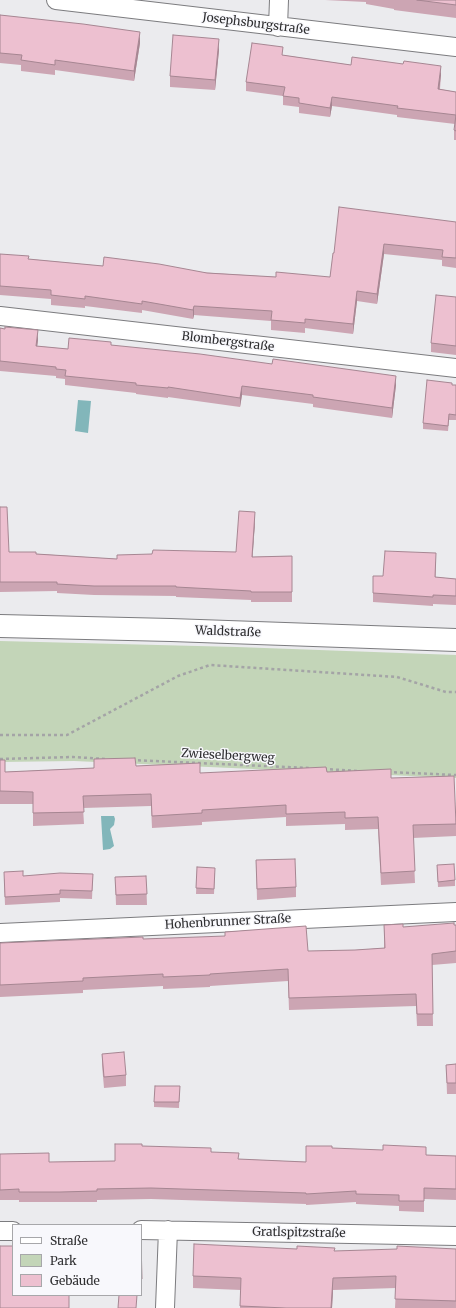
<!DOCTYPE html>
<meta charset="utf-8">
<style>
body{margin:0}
#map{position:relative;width:456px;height:1308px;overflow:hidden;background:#ebebee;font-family:Merriweather,serif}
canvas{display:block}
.legend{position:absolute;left:12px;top:1224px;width:130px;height:72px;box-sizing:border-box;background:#f8f8fc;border:1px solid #a7a7aa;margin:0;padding:5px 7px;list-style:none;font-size:12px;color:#2e2e30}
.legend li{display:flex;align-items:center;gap:8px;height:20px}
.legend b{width:20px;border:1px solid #a7a7aa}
</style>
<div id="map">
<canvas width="456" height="1308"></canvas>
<ul class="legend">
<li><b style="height:5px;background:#fff"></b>Straße</li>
<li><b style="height:11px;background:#c3d5b8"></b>Park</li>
<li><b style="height:11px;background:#edc0d0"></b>Gebäude</li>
</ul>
</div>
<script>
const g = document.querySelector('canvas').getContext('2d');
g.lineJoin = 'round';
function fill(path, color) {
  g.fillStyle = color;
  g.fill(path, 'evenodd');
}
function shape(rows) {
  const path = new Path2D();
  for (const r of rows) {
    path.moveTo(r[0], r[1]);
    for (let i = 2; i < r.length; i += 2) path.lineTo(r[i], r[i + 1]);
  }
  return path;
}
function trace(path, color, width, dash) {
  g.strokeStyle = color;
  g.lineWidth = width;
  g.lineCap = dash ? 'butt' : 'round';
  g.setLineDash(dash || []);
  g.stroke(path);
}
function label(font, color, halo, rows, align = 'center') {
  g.font = font + ' Merriweather,serif';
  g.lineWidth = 3;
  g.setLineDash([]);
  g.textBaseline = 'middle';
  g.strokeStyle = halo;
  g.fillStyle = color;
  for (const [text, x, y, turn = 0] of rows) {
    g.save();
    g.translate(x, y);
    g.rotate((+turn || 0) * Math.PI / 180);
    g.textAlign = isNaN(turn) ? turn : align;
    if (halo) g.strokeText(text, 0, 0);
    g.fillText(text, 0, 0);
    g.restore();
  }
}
const green = shape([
 [0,641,237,647,456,655,456,778,74,761,0,762]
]);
const water = shape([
 [78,400,91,401,88,433,75,431],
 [101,816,114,816,115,819,114,825,110,829,114,846,110,849,103,850]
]);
const path = shape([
 [0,735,67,735,178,676,210,665,397,677,446,692,456,692],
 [0,759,73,757,105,759],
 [132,760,309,768],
 [324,769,359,771],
 [388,772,456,775]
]);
const minor = shape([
 [56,0,456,47],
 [278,27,279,0],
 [0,316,456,368],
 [0,933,456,912],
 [141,1230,456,1236],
 [0,1231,13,1231],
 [165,1308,168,1230]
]);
const tertiary = shape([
 [0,626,171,630,456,640]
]);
const wall = shape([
 [325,0,456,0,456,18,394,10,394,9,366,4,366,2],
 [0,15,140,43,134,81,55,70,55,75,21,71,21,65,0,63],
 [219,50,215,90,170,87,170,76],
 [283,55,351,65,441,75,440,89,456,92,456,140,454,140,454,130,455,124,397,117,397,115,332,106,330,117,299,113,299,107,283,105,283,96,246,91,246,82],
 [456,222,456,268,442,266,442,260,384,254,377,304,357,301,353,334,305,328,305,333,271,330,271,321,194,315,193,319,142,310,142,313,85,306,85,308,51,305,51,299,0,295,0,254,29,259,103,266,276,277,330,277,334,253],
 [456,297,456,355,431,352,431,343],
 [0,328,38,340,37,346,68,349,111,345,396,385,392,418,313,407,313,404,242,395,240,407,168,397,168,398,136,394,136,393,65,385,65,379,56,378,56,376,0,371],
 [452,385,456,385,456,420,449,420,448,431,423,429,423,423],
 [0,507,9,552,117,559,152,554,236,552,255,522,252,557,292,556,292,602,251,602,251,600,176,597,176,596,94,595,57,593,57,591,0,592],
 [436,562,435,577,456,579,456,605,433,604,433,606,373,602,373,576,383,576],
 [0,760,5,772,136,766,200,773,327,772,391,778,456,819,456,836,413,838,415,883,381,885,378,829,345,830,345,824,286,826,286,817,202,822,202,825,152,828,151,806,83,808,84,824,33,826,33,804,0,804],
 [256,860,296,887,296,897,257,900],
 [437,865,455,880,455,886,438,887],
 [197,867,215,873,214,894,196,894],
 [93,874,92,899,60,898,60,902,5,905,4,879,23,876],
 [146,876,147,905,116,905,115,877],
 [384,925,403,927,456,925,456,963,432,965,433,1026,417,1026,416,1006,289,1010,288,981,210,986,210,987,163,989,163,986,83,990,83,993,0,997,0,943,143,939,308,951,355,950,384,948],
 [102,1054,126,1075,126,1086,104,1088,102,1065],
 [456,1064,456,1094,447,1094,446,1065],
 [180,1086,179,1108,154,1107,154,1102],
 [142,1146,211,1152,239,1159,306,1162,332,1148,426,1155,456,1156,456,1200,424,1199,424,1212,399,1211,399,1206,356,1204,356,1202,306,1205,306,1204,151,1199,97,1200,97,1202,19,1202,19,1200,0,1200,0,1154,49,1162,115,1161],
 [141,1241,142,1292,141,1292],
 [456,1249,456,1308,395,1308,396,1288,333,1290,332,1308,240,1308,241,1290,193,1288,193,1276,335,1251]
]);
const shadedWall = shape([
 [140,32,140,43,134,81,134,71],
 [219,39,219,50,215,90,215,80],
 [441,66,441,75,438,98,438,89],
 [332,97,332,106,330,117,330,108],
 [384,244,384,254,377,304,377,294],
 [357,291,357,301,353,334,353,324],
 [194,306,194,315,193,319,193,310],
 [38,330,38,340,36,356,36,346],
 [396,376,396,385,392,418,392,408],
 [242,386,242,395,240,407,240,398],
 [255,512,255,522,252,566,252,557],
 [436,553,436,562,435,586,435,577],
 [333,1278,333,1290,332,1308,331,1308]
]);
const building = shape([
 [417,0,456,0,456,5,417,0],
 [0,15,83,24,140,32,134,71,55,60,55,65,21,60,22,55,0,53,0,15],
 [173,35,219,39,215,80,170,76,173,35],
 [252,43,283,47,282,55,351,65,352,57,403,64,404,61,441,66,438,89,456,92,456,131,454,130,456,115,397,108,398,106,332,97,330,108,299,103,299,98,283,96,285,87,246,82,252,43],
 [339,207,456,222,456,258,442,257,443,250,384,244,377,294,357,291,353,324,305,319,305,323,271,320,272,311,194,306,193,310,142,301,142,304,85,296,85,299,51,295,51,290,0,286,0,254,29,256,28,259,103,266,104,257,159,264,207,273,276,277,276,272,330,277,333,253,334,253,339,207],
 [436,295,456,297,456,346,431,343,436,295],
 [5,327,38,330,36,346,68,349,69,338,111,342,111,345,200,354,272,364,273,359,396,376,392,408,313,397,313,395,242,386,240,398,168,387,168,388,136,385,136,383,65,376,66,370,56,369,56,367,0,361,0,328,5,329,5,327],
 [427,380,452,383,452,385,456,385,456,415,449,414,448,426,423,423,427,380],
 [0,507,7,507,9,552,36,552,36,554,117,559,117,555,152,554,153,550,236,552,239,511,255,512,252,557,292,556,292,592,251,592,251,591,176,587,176,586,94,586,57,584,57,582,0,582,0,507],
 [385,551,436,553,435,577,456,579,456,596,433,595,433,597,373,593,373,576,383,576,385,551],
 [135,758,136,766,200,763,200,773,326,767,327,772,391,769,391,778,454,776,456,824,413,825,415,871,381,873,378,817,345,818,345,812,286,814,286,805,202,810,202,813,152,816,151,794,83,796,84,812,33,813,33,792,0,791,0,760,5,760,5,772,94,768,94,759,135,758],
 [295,859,296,887,257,889,256,860,295,859],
 [454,864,455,880,438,882,437,865,454,864],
 [197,867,215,868,214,889,196,888,197,867],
 [23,871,23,876,60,873,93,874,92,891,60,890,60,894,5,897,4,872,23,871],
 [146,876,147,894,116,895,115,877,146,876],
 [454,923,454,925,456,925,456,951,432,954,433,1014,417,1014,416,994,289,998,288,969,210,974,210,975,163,977,163,974,83,978,83,981,0,985,0,943,143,937,143,939,225,936,225,932,306,926,308,951,355,950,385,948,384,925,403,924,403,927,454,923],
 [124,1052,126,1075,104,1077,102,1054,124,1052],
 [456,1064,456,1083,447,1083,446,1065,456,1064],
 [155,1086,180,1086,179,1102,154,1102,155,1086],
 [115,1144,142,1144,142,1146,211,1148,211,1152,239,1153,238,1159,306,1162,306,1146,332,1146,332,1148,383,1150,383,1145,426,1147,426,1155,456,1156,456,1189,424,1188,424,1201,399,1201,399,1195,356,1194,356,1191,306,1194,306,1193,151,1188,97,1189,97,1191,60,1192,19,1192,19,1189,0,1190,0,1154,49,1153,49,1162,115,1161,115,1144],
 [141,1241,142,1279,141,1279,141,1241],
 [194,1244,297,1249,297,1246,335,1248,334,1251,397,1249,397,1246,456,1249,456,1301,395,1299,396,1276,333,1278,331,1308,286,1308,240,1306,241,1278,193,1276,194,1244],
 [0,1246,13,1246,13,1295,69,1295,69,1308,0,1308,0,1246],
 [119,1295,137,1295,136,1308,118,1308,119,1295]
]);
const streetNames = [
 ["Josephsburgstraße",256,24,7],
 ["Blombergstraße",228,342,7],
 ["Waldstraße",228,632,2],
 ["Zwieselbergweg",228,756,3],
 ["Hohenbrunner Straße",228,922,-3],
 ["Gratlspitzstraße",299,1233,1]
];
fill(green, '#c3d5b8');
fill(water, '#82b6ba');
trace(minor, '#7c7c7f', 20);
trace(tertiary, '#7c7c7f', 24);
trace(path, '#a4a4a6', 2.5, [3, 3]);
trace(minor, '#fff', 18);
trace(tertiary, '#fff', 22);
fill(wall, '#cca5b3');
fill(shadedWall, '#a68692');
fill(building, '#edc0d0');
trace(building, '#a68692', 1);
label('12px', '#2e2e30', '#f8f8fc', streetNames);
</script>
